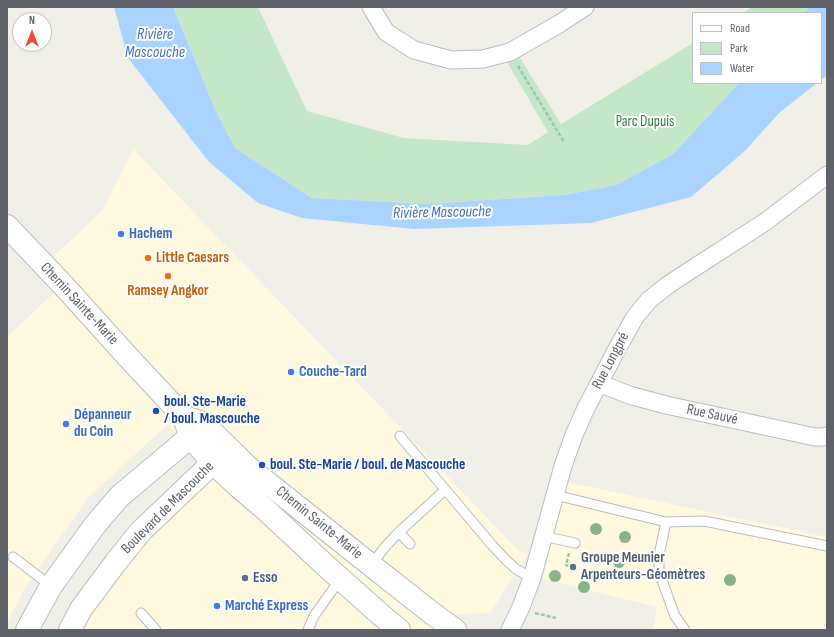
<!DOCTYPE html>
<meta charset="utf-8">
<style>
body{margin:0}
#map{position:relative;width:834px;height:637px;overflow:hidden;background:#f1f0e8;font-family:"Sofia Sans Condensed",sans-serif}
canvas{display:block}
.frame{position:absolute;inset:0;border:8px solid #5f6268;pointer-events:none}
.legend{position:absolute;left:692px;top:12px;width:130px;height:72px;box-sizing:border-box;background:#fff;border:1px solid #bfc0c3;margin:0;padding:5px 7px;list-style:none;font-size:12px;color:#5f6268}
.legend li{display:flex;align-items:center;gap:8px;height:20px}
.legend b{width:20px;border:1px solid #bfc0c3}
.north{position:absolute;left:12px;top:12px;width:40px;height:40px;box-sizing:border-box;background:#fff;border:1px solid #bfc0c3;border-radius:50%;rotate:0deg;font-size:11px;font-weight:700;line-height:16px;text-align:center;color:#5f6268}
.north::after{content:'';display:block;margin:auto;width:14px;height:18px;background:#ed4d32;clip-path:polygon(50% 0,100% 100%,50% 72%,0 100%)}
</style>
<div id="map">
<canvas width="834" height="637"></canvas>
<div class="frame"></div>
<ul class="legend">
<li><b style="height:5px;background:#fff"></b>Road</li>
<li><b style="height:11px;background:#c4e8c7"></b>Park</li>
<li><b style="height:11px;background:#aad4ff"></b>Water</li>
</ul>
<div class="north">N</div>
</div>
<script>
const g = document.querySelector('canvas').getContext('2d');
g.lineJoin = 'round';
function fill(path, color) {
  g.fillStyle = color;
  g.fill(path, 'evenodd');
}
function shape(rows) {
  const path = new Path2D();
  for (const r of rows) {
    path.moveTo(r[0], r[1]);
    for (let i = 2; i < r.length; i += 2) path.lineTo(r[i], r[i + 1]);
  }
  return path;
}
function trace(path, color, width, dash) {
  g.strokeStyle = color;
  g.lineWidth = width;
  g.lineCap = dash ? 'butt' : 'round';
  g.setLineDash(dash || []);
  g.stroke(path);
}
function label(font, color, halo, rows, align = 'center') {
  g.font = font + ' "Sofia Sans Condensed",sans-serif';
  g.lineWidth = 4;
  g.setLineDash([]);
  g.textBaseline = 'middle';
  g.strokeStyle = halo;
  g.fillStyle = color;
  for (const [text, x, y, turn = 0] of rows) {
    g.save();
    g.translate(x, y);
    g.rotate((+turn || 0) * Math.PI / 180);
    g.textAlign = isNaN(turn) ? turn : align;
    if (halo) g.strokeText(text, 0, 0);
    g.fillText(text, 0, 0);
    g.restore();
  }
}
const commercial = shape([
 [133,149,519,551,528,554,490,613,456,614,436,630,80,630,94,606,125,563,213,475,168,424,88,498,26,586,7,622,7,337,56,291,55,255,102,211],
 [567,482,827,537,827,630,653,630,657,607,543,579,555,526]
]);
const green = shape([
 [173,7,258,7,307,111,404,138,528,145,548,132,504,57,517,53,561,124,693,43,693,83,739,83,673,154,618,185,564,195,427,204,312,198,235,148,215,109],
 [752,7,810,7,804,13,742,13]
]);
const water = shape([
 [114,7,173,7,215,109,235,148,312,198,427,204,564,195,617,185,673,154,739,83,817,83,779,113,745,151,691,197,591,223,414,229,302,218,258,203,209,162,128,58],
 [810,7,827,7,827,75,821,80,821,13,804,13]
]);
const path = shape([
 [518,66,564,142],
 [569,553,566,565,569,566],
 [535,613,556,618]
]);
const lane = shape([
 [400,436,492,545,507,561,516,569,532,578],
 [555,495,666,522,659,555,659,571,663,583,675,616,685,630],
 [666,522,704,521,827,546],
 [399,532,410,544],
 [543,536,575,543],
 [13,557,51,586],
 [371,565,385,547,399,532,445,490],
 [141,613,156,630],
 [308,630,314,616,341,578]
]);
const street = shape([
 [371,7,386,32,414,50,451,60,483,59,510,52,559,24,585,7],
 [599,383,629,395,666,405,815,437,823,437,827,436],
 [510,630,521,607,532,578,563,466,574,435,586,408,617,349,635,317,649,300,668,285,683,275,765,222,827,175]
]);
const secondary = shape([
 [7,226,63,285,128,357,184,417,190,436,213,463,239,487,266,510,326,566,381,615,399,630],
 [184,417,203,423,249,468,367,562,433,614,455,630],
 [27,630,51,586,95,525,112,505,120,496,184,442,201,426],
 [70,630,81,609,116,562,141,531,223,453]
]);
const trees = [
 [596,529],
 [625,537],
 [619,562],
 [555,576],
 [730,580],
 [584,587]
];
const markers = [
 [121,234,4,"#3f7fe0"],
 [148,258,4,"#e8710a"],
 [168,276,4,"#e8710a"],
 [291,372,4,"#3f7fe0"],
 [156,411,4,"#1a4fb4"],
 [66,424,4,"#3f7fe0"],
 [262,465,4,"#1a4fb4"],
 [573,567,4,"#5c6f8a"],
 [245,578,4,"#5c6f8a"],
 [217,606,4,"#3f7fe0"]
];
const parkNames = [
 ["Parc Dupuis",645,122]
];
const shopNames = [
 ["Hachem",129,234],
 ["Couche-Tard",299,372],
 ["Dépanneur",74,415],
 ["du Coin",74,432],
 ["Marché Express",225,606]
];
const foodNames = [
 ["Little Caesars",156,258],
 ["Ramsey Angkor",168,291,"center"]
];
const streetNames = [
 ["Chemin Sainte-Marie",79,304,47],
 ["Rue Longpré",611,361,-62],
 ["Rue Sauvé",712,415,12],
 ["Boulevard de Mascouche",168,508,-45],
 ["Chemin Sainte-Marie",319,523,39]
];
const transitNames = [
 ["boul. Ste-Marie",164,402],
 ["/ boul. Mascouche",164,419],
 ["boul. Ste-Marie / boul. de Mascouche",270,465]
];
const serviceNames = [
 ["Groupe Meunier",581,558],
 ["Arpenteurs-Géomètres",581,575],
 ["Esso",253,578]
];
const waterNames = [
 ["Rivière",155,35],
 ["Mascouche",155,53],
 ["Rivière Mascouche",442,213,-1]
];
fill(commercial, '#fef9df');
fill(green, '#c4e8c7');
fill(water, '#aad4ff');
trace(lane, '#babcc1', 11);
trace(street, '#babcc1', 19);
trace(secondary, '#bbbdc3', 24);
trace(path, '#9bc8ab', 2.5, [4, 2]);
trace(lane, '#fff', 9);
trace(street, '#fff', 17);
trace(secondary, '#fff', 22);
g.fillStyle = '#88b489';
for (const [x, y] of trees) {
  g.beginPath();
  g.arc(x, y, 6, 0, 2 * Math.PI);
  g.fill();
}
for (const [x, y, r, color] of markers) {
  const dot = new Path2D();
  dot.arc(x, y, r, 0, 2 * Math.PI);
  g.fillStyle = color;
  g.fill(dot);
  trace(dot, '#fff', 1.5);
}
label('15px', '#33823c', '#fff', parkNames);
label('bold 15px', '#366cbe', '#fff', shopNames, 'left');
label('bold 15px', '#c56008', '#fff', foodNames, 'left');
label('15px', '#5f6268', '#fff', streetNames);
label('bold 15px', '#164399', '#fff', transitNames, 'left');
label('bold 15px', '#4e5e75', '#fff', serviceNames, 'left');
label('italic 16px', '#4272b5', '#fff', waterNames);
</script>
